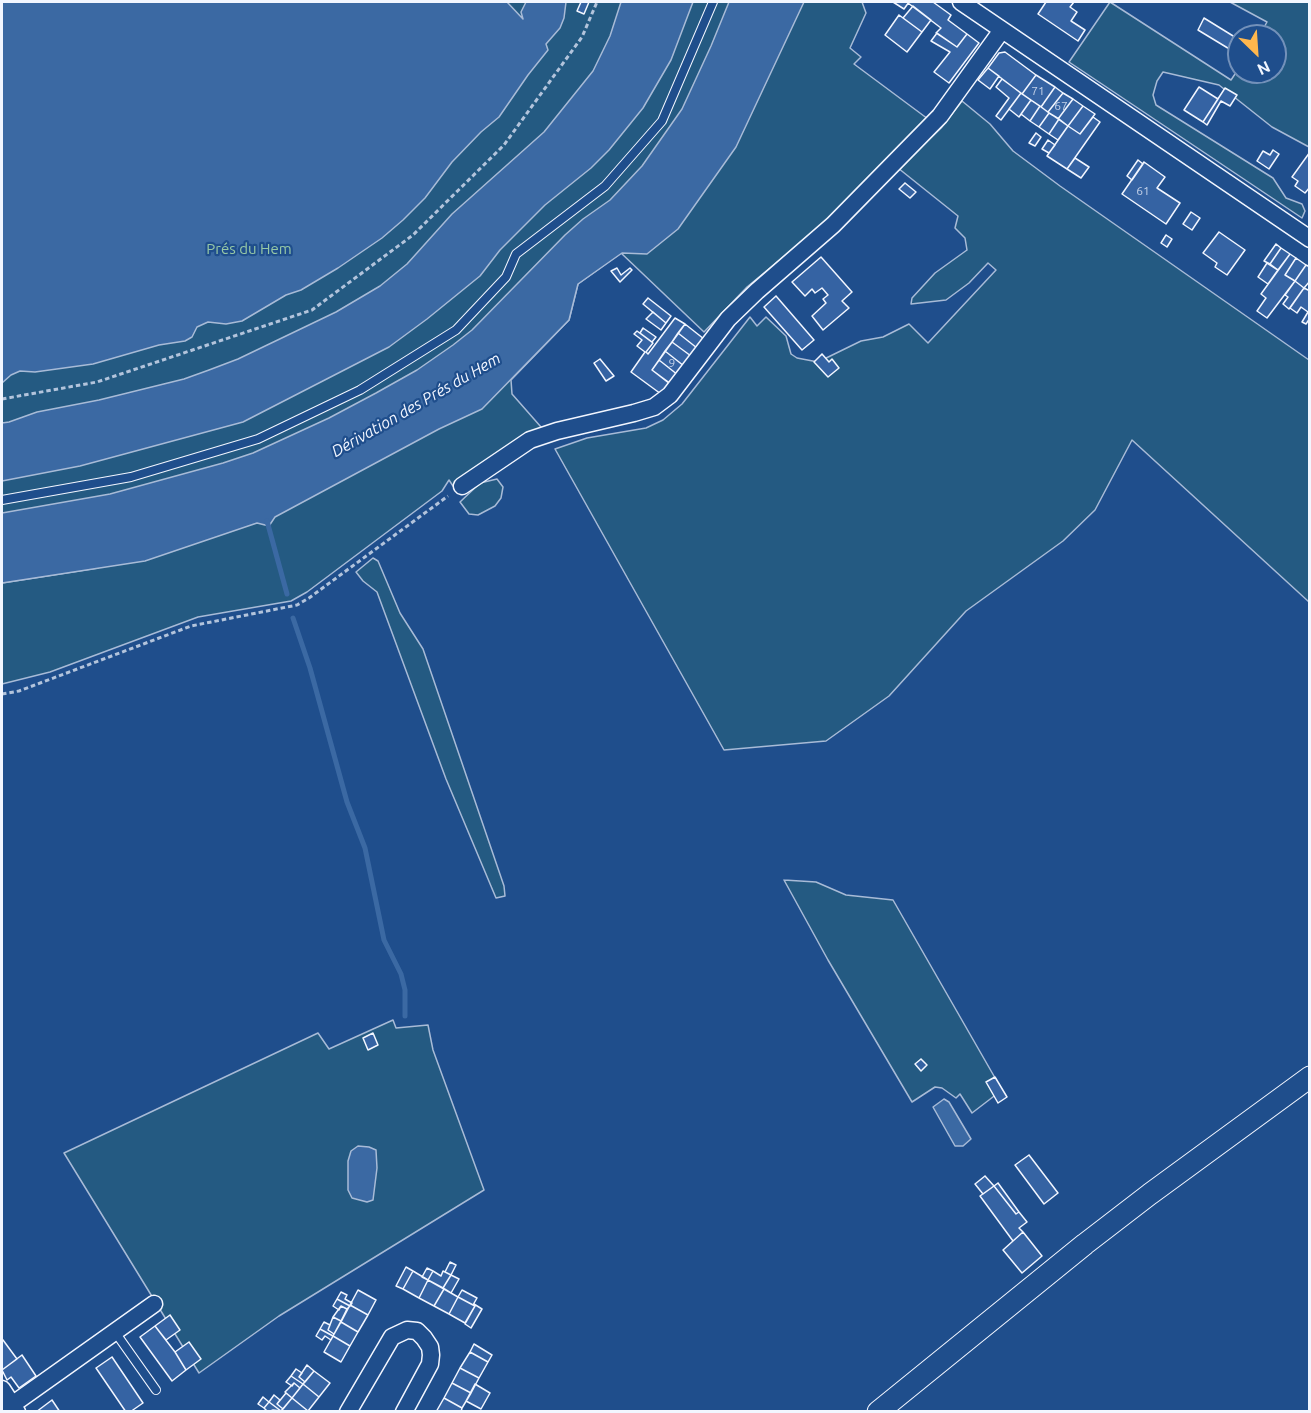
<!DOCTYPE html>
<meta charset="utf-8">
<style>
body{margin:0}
#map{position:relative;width:1311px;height:1413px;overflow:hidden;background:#1f4e8c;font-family:Ubuntu,sans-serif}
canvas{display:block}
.frame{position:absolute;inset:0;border:3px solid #f2f6ff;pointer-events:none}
.north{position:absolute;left:1227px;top:24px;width:60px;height:60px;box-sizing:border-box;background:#1f4e8c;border:2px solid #7391ba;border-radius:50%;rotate:155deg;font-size:16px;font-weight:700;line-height:24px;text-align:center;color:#f2f6ff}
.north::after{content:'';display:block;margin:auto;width:21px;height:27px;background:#ffb74d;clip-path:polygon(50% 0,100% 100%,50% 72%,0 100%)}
</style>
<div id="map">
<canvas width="1311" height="1413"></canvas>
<div class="frame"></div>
<div class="north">N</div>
</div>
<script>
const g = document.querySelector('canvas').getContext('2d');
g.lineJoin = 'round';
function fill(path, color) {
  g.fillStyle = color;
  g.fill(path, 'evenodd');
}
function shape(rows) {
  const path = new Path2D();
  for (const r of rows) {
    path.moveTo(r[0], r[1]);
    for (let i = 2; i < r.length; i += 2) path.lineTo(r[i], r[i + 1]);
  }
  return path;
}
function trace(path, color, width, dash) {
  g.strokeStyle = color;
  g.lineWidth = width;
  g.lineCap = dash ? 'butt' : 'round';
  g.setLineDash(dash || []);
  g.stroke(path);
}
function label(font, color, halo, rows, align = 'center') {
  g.font = font + ' Ubuntu,sans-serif';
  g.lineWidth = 4.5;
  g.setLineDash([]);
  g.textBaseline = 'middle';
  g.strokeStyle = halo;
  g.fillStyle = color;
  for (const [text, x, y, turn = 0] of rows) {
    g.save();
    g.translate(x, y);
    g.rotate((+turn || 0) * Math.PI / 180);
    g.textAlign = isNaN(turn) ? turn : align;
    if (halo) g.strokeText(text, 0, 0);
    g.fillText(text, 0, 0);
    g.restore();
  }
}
const green = shape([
 [2,2,862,2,866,13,850,48,861,57,854,64,928,119,827,221,747,287,704,332,621,253,578,284,569,320,511,380,512,394,541,427,453,486,449,480,442,491,307,592,291,601,198,617,50,672,2,684,2,583,98,568,2,578,2,2],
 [1110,2,1231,80,1239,68,1239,72,1275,72,1275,36,1259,36,1267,22,1230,2,1309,2,1309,147,1272,127,1219,85,1163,72,1157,81,1153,95,1156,105,1273,178,1286,198,1302,204,1305,211,1302,218,1069,62,1110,2],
 [962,101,990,124,1013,151,1060,186,1309,360,1309,602,1132,440,1095,510,1063,541,966,611,889,696,826,741,724,750,555,449,587,438,646,428,663,420,682,404,750,317,757,326,766,317,786,336,791,354,797,358,818,362,861,341,883,337,909,324,928,343,996,270,988,263,969,283,946,300,911,304,912,298,935,273,967,250,965,238,955,228,958,216,898,168,941,128,962,101],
 [497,479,503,487,501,498,495,506,478,515,469,514,460,502,480,483,497,479],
 [373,558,378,561,400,613,423,649,504,886,505,896,496,898,446,779,377,592,363,581,356,572,373,558],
 [784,880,816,882,846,895,893,900,1002,1090,972,1113,960,1094,956,1098,942,1088,935,1087,912,1102,828,960,784,880],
 [393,1020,396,1028,428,1025,433,1050,484,1190,279,1316,199,1373,64,1153,318,1033,329,1049,393,1020]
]);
const water = shape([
 [2,2,507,2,523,19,521,12,526,2,566,2,564,18,560,28,546,44,548,50,528,75,499,117,481,132,452,162,425,198,403,220,382,238,338,268,301,290,286,295,242,321,226,324,208,322,197,327,192,337,185,341,159,345,93,364,35,372,20,371,11,375,2,383,2,2],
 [621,2,693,2,671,60,643,108,609,150,591,168,545,205,500,250,480,276,427,319,389,347,243,422,80,466,2,481,2,423,9,422,37,412,99,400,184,379,209,370,238,359,336,312,380,286,407,264,452,214,544,132,593,71,610,36,621,2],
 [729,2,804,2,736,147,678,229,647,254,622,253,578,284,569,320,482,409,439,429,275,517,269,526,257,523,145,561,2,583,2,513,110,494,223,463,253,453,329,418,376,393,417,370,453,345,472,330,565,235,583,219,610,200,642,166,682,109,711,46,729,2],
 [944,1099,949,1102,971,1139,963,1146,955,1146,933,1107,944,1099],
 [358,1146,369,1147,376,1150,377,1168,373,1200,367,1202,352,1198,348,1190,348,1161,351,1151,358,1146]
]);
const stream = shape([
 [267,521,287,594],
 [293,618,310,668,347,802,365,848,384,940,401,974,405,990,405,1016]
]);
const building = shape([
 [581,2,589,2,584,14,577,11,581,2],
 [893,2,909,2,904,9,893,2],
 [909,2,933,2,951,15,948,20,967,34,957,47,936,33,941,28,908,3,909,2],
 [1046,2,1074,2,1070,7,1077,12,1071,21,1085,30,1078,41,1038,14,1046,2],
 [913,6,931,20,922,32,903,18,913,6],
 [899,15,922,32,907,52,885,35,899,15],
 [1204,18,1238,39,1231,50,1198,30,1204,18],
 [937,33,957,47,967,34,979,43,949,83,934,72,950,52,931,41,937,33],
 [1005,52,1036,75,1022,94,988,68,999,53,1005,52],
 [988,68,999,76,990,89,978,80,988,68],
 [1036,75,1055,87,1041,107,1022,94,1036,75],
 [1002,79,1021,93,1001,120,996,116,1009,98,996,87,1002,79],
 [1055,87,1063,93,1048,112,1041,107,1055,87],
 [1199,87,1218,99,1203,122,1184,110,1199,87],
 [1225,88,1237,95,1230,106,1221,101,1207,125,1203,122,1225,88],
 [1021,93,1031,100,1019,117,1009,109,1021,93],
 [1063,93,1073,99,1058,119,1048,112,1063,93],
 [1073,99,1083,106,1068,126,1058,119,1073,99],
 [1031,100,1040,106,1030,121,1021,114,1031,100],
 [1040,106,1049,113,1039,127,1030,121,1040,106],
 [1083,106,1095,114,1080,134,1068,126,1083,106],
 [1049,113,1059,119,1049,134,1039,127,1049,113],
 [1093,117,1100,122,1067,169,1047,156,1068,126,1080,134,1093,117],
 [1059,119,1068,126,1058,140,1049,134,1059,119],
 [1036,133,1041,137,1035,146,1029,143,1036,133],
 [1048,140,1055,145,1049,153,1042,149,1048,140],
 [1273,150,1279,154,1269,169,1257,161,1263,151,1270,155,1273,150],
 [1310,152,1310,187,1305,193,1295,186,1298,181,1292,177,1310,152],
 [1075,158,1089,167,1081,178,1067,169,1075,158],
 [1138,160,1143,164,1132,180,1127,176,1138,160],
 [1144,162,1165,177,1157,188,1180,203,1166,224,1122,194,1144,162],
 [905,183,916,192,910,198,899,189,905,183],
 [1191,212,1200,218,1192,230,1183,224,1191,212],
 [1219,232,1245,250,1227,275,1215,267,1217,263,1203,253,1219,232],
 [1166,235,1172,239,1167,247,1161,243,1166,235],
 [1276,244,1281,248,1270,264,1264,261,1276,244],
 [1281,248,1290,254,1278,270,1270,264,1281,248],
 [1290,254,1296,258,1285,275,1295,281,1267,318,1257,311,1266,298,1261,294,1290,254],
 [821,257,852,292,842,301,849,308,823,330,812,316,826,303,823,299,828,295,822,288,815,293,812,289,805,296,792,282,821,257],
 [1296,258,1306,265,1295,281,1285,275,1296,258],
 [1267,263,1278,270,1268,284,1258,277,1267,263],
 [1306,265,1310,267,1310,281,1304,288,1295,281,1306,265],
 [617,268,621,275,630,268,632,270,620,282,611,271,617,268],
 [1295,281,1304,288,1289,309,1283,304,1288,297,1285,295,1295,281],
 [1304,288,1310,291,1310,318,1306,324,1302,322,1308,312,1301,307,1297,313,1290,308,1304,288],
 [776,296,814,340,802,350,764,307,776,296],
 [648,298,671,316,666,323,643,304,648,298],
 [653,312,666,323,661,330,646,319,653,312],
 [675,318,685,324,652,370,670,384,661,394,631,372,645,352,637,346,642,340,634,334,637,331,653,343,646,352,648,354,675,318],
 [685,324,704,339,697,348,678,333,685,324],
 [643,328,656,337,652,342,640,333,643,328],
 [678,333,697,348,691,356,672,342,678,333],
 [672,342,691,356,684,366,665,351,672,342],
 [665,351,684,366,678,375,659,360,665,351],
 [822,354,829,362,832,359,839,368,828,377,814,362,822,354],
 [600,359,614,376,606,381,594,363,600,359],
 [659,360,678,375,671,384,652,370,659,360],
 [373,1033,378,1045,368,1050,363,1038,373,1033],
 [921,1059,927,1065,921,1071,915,1064,921,1059],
 [995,1077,1007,1097,998,1103,986,1082,995,1077],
 [1029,1155,1058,1193,1044,1204,1015,1165,1029,1155],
 [985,1176,994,1186,983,1194,975,1184,985,1176],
 [998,1183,1019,1212,1016,1214,994,1186,998,1183],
 [994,1186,1016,1214,1019,1212,1027,1222,1019,1228,1023,1232,1013,1241,980,1196,994,1186],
 [1023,1232,1042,1256,1022,1273,1003,1250,1023,1232],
 [450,1262,456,1265,451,1275,445,1272,450,1262],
 [406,1267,413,1271,403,1289,396,1286,406,1267],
 [427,1268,433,1271,428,1280,422,1277,427,1268],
 [413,1271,428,1280,419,1298,403,1289,413,1271],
 [433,1271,441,1276,443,1271,451,1275,443,1288,428,1280,433,1271],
 [451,1275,459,1279,451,1293,443,1288,451,1275],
 [428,1280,444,1289,434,1306,419,1298,428,1280],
 [444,1289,458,1297,449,1314,434,1306,444,1289],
 [358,1290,376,1300,368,1315,350,1305,358,1290],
 [462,1290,477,1298,473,1305,458,1297,462,1290],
 [341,1292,347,1295,345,1299,352,1303,350,1306,337,1299,341,1292],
 [458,1297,475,1306,465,1323,449,1314,458,1297],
 [337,1299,350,1306,347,1309,341,1306,339,1310,333,1306,337,1299],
 [474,1304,482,1309,471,1328,465,1324,475,1306,474,1304],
 [350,1305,368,1315,358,1332,341,1322,350,1305],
 [341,1306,347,1309,341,1321,333,1317,341,1306],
 [170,1315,180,1330,166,1340,155,1326,170,1315],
 [333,1317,341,1321,334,1334,328,1330,333,1317],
 [324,1322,330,1325,328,1330,334,1334,333,1336,320,1329,324,1322],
 [341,1322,358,1332,350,1346,333,1336,341,1322],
 [155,1326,175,1352,186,1370,172,1381,140,1337,155,1326],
 [320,1329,333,1336,331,1340,325,1336,322,1340,316,1336,320,1329],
 [333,1336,350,1346,341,1362,324,1352,333,1336],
 [3,1340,17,1359,2,1370,2,1341,3,1340],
 [189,1342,201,1359,186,1370,175,1352,189,1342],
 [474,1344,492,1355,488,1362,470,1352,474,1344],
 [470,1352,488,1362,479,1378,460,1368,470,1352],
 [22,1355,36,1376,19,1388,11,1377,7,1380,2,1370,22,1355],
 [112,1357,143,1403,130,1412,126,1412,96,1368,112,1357],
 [307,1365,314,1371,305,1382,299,1377,307,1365],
 [460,1368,479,1378,471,1393,452,1383,460,1368],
 [296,1369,302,1373,299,1377,305,1382,303,1384,291,1376,296,1369],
 [314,1371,330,1383,319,1397,303,1384,314,1371],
 [291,1376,303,1384,300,1388,294,1383,292,1386,286,1382,291,1376],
 [294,1383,300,1388,292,1398,285,1392,294,1383],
 [452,1383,471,1393,462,1408,444,1398,452,1383],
 [303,1384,319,1397,308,1411,292,1398,303,1384],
 [475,1384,490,1393,481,1409,466,1401,475,1384],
 [286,1393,292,1398,283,1409,277,1404,286,1393],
 [274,1395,280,1400,277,1404,283,1409,281,1411,269,1402,274,1395],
 [263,1397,269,1402,264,1408,258,1404,263,1397],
 [292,1398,308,1411,307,1412,281,1411,292,1398],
 [444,1398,462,1408,461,1412,436,1412,444,1398],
 [52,1400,60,1412,36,1412,52,1400],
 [269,1402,281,1411,273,1410,268,1412,264,1408,269,1402]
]);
const path = shape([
 [2,399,97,382,312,310,413,235,504,145,582,37,597,2],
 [2,694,19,691,191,626,297,605,309,598,448,496]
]);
const service = shape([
 [2,500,131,477,258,439,360,390,456,330,506,277,516,254,605,186,662,121,713,2],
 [115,1332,156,1390]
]);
const minor = shape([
 [961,2,1310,239],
 [462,486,530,440,557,431,634,413,654,407,670,395,728,319,757,291,833,225,940,116,1002,30],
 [2,1389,17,1412],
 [2,1412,154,1304],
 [348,1412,392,1337,407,1330,417,1331,424,1338,430,1347,431,1355,430,1364,404,1412]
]);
const tertiary = shape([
 [878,1412,1085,1244,1150,1194,1310,1077]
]);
const numberNames = [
 ["71",1038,91],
 ["67",1061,106],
 ["61",1143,191],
 ["9",672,363]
];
const parkNames = [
 ["Prés du Hem",249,249]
];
const waterNames = [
 ["Dérivation des Prés du Hem",416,405,-30]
];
fill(green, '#245a82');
trace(green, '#a8bbd7', 1.5);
fill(water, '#3b69a3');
trace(water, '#a8bbd7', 1.5);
trace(stream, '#3b69a3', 5);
fill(building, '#3563a3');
trace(building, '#f2f6ff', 1.5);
trace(service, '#f2f6ff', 10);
trace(minor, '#f2f6ff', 19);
trace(tertiary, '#f2f6ff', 23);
trace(path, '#b3c4dc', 3, [4.5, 3]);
trace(service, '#1f4e8c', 8);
trace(minor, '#1f4e8c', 16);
trace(tertiary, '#1f4e8c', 21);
label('12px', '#c3d1e8', null, numberNames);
label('15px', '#97c8a6', '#1f4e8c', parkNames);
label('italic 16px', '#f2f6ff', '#1f4e8c', waterNames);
</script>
